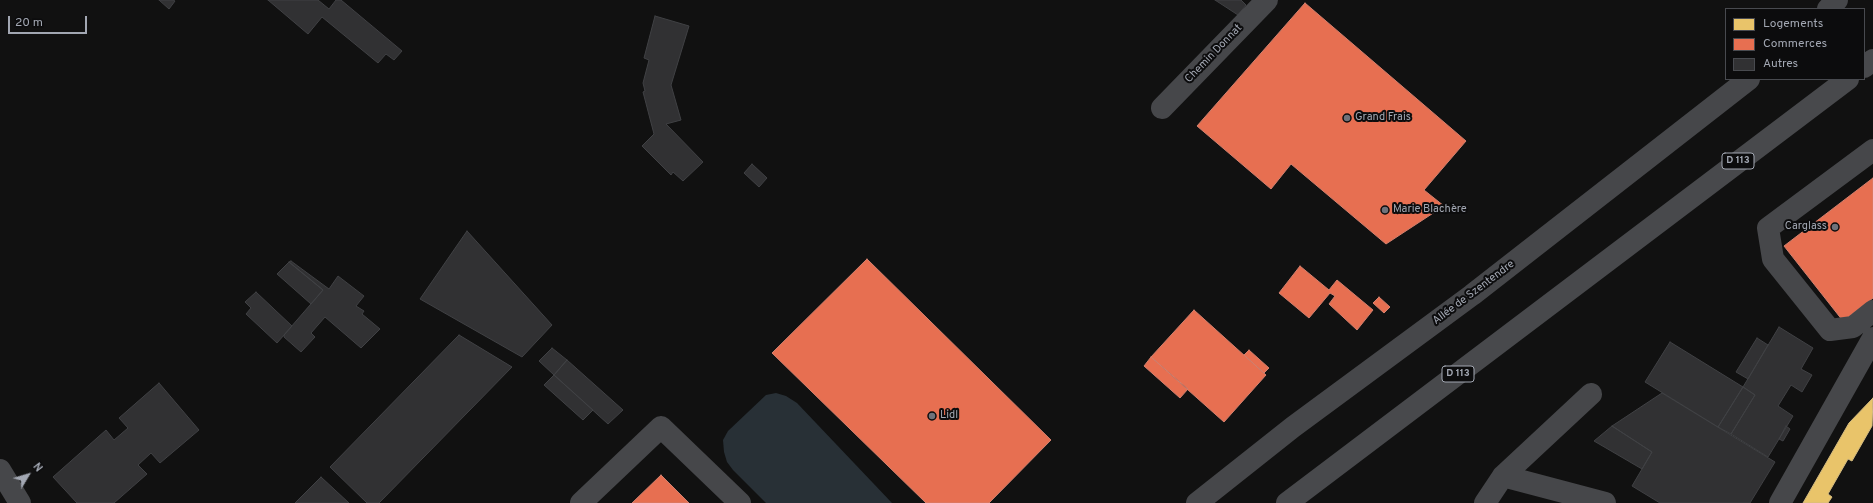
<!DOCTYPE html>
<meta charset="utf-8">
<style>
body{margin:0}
#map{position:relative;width:1873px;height:503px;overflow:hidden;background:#111;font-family:Overpass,sans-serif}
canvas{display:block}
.legend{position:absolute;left:1725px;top:8px;width:140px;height:72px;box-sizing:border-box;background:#0c0c0d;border:1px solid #484a4f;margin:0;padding:5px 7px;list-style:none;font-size:12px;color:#a2a7b2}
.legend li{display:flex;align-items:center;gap:8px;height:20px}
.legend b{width:20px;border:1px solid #484a4f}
.north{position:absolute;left:8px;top:455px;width:40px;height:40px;-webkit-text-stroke:3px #0c0c0d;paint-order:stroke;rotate:52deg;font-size:11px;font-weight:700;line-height:16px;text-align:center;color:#a2a7b2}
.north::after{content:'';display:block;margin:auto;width:14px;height:18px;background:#a2a7b2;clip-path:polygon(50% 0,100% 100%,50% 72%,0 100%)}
.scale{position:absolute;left:8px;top:16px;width:79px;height:18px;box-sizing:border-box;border:2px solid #a2a7b2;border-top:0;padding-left:5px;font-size:12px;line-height:14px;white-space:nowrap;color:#a2a7b2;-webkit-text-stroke:3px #0c0c0d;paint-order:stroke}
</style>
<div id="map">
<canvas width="1873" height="503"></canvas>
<ul class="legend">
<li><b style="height:11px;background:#e9c46a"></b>Logements</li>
<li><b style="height:11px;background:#e76f51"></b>Commerces</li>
<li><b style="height:11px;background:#313133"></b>Autres</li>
</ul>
<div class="north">N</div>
<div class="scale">20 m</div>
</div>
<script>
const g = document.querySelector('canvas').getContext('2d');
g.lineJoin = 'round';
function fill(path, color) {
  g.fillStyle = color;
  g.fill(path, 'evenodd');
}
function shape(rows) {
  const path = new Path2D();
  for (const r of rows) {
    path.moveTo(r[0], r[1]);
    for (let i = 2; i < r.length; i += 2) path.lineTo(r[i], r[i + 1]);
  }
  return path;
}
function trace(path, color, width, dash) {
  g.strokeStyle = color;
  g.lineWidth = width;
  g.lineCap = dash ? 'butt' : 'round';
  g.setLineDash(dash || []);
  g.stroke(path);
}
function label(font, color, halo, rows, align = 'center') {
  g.font = font + ' Overpass,sans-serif';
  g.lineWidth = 4;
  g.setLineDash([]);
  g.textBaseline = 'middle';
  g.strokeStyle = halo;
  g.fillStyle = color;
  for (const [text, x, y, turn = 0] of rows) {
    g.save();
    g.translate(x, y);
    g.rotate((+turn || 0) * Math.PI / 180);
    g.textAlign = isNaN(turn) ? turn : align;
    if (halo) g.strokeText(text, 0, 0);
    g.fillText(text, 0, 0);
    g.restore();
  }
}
const water = shape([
 [776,393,786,396,797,403,892,503,766,503,733,470,727,462,724,452,723,440,728,431,766,395]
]);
const homes = shape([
 [1873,398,1872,426,1852,461,1848,459,1828,494,1832,497,1828,503,1803,503,1849,423,1873,398]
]);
const shops = shape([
 [1305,3,1466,141,1424,190,1444,206,1386,244,1291,164,1271,189,1197,126,1305,3],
 [1873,178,1873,298,1843,321,1784,246,1873,178],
 [867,259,1051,440,989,503,926,503,772,353,867,259],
 [1300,266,1329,290,1337,280,1373,310,1357,330,1329,304,1335,296,1330,293,1309,318,1279,293,1300,266],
 [1379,297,1390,307,1384,313,1373,303,1379,297],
 [1194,310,1266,375,1224,422,1151,357,1194,310],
 [1249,350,1269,368,1264,373,1244,355,1249,350],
 [1151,357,1188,389,1180,398,1144,366,1151,357],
 [661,475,689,503,632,503,661,475]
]);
const building = shape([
 [159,0,173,0,175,1,169,9,159,0],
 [268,0,318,0,329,9,336,0,341,0,402,51,394,60,386,54,378,63,322,17,308,34,268,0],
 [1215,0,1241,0,1246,5,1238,15,1215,0],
 [655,16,689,26,671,85,681,120,666,124,703,162,683,181,673,172,671,175,642,146,654,134,643,92,645,91,643,83,649,60,644,58,655,16],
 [752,164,767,178,759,187,744,173,752,164],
 [467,231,552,325,522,357,420,299,467,231],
 [291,261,329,289,338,276,364,296,356,306,364,311,362,314,380,329,361,348,325,317,311,333,315,337,301,352,284,337,284,335,323,290,289,262,291,261],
 [289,262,323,290,311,304,277,274,289,262],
 [256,292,292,326,277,343,246,314,251,308,245,302,256,292],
 [1779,327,1813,348,1801,369,1812,375,1802,392,1791,385,1778,406,1793,416,1768,457,1731,434,1755,395,1743,387,1779,327],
 [459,335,512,367,379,503,367,503,330,467,459,335],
 [1757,338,1768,345,1748,379,1736,372,1757,338],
 [1670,342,1743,387,1718,427,1645,382,1670,342],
 [552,348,567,360,554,375,539,361,552,348],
 [567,360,623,410,608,424,554,375,567,360],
 [554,375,593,410,583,420,544,385,554,375],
 [159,383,199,430,160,463,151,453,138,465,147,474,114,503,77,503,53,477,106,430,114,440,128,428,119,418,159,383],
 [1743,387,1755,395,1731,434,1718,427,1743,387],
 [1662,393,1775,462,1750,503,1660,503,1632,486,1652,452,1612,426,1662,393],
 [1612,426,1652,452,1642,469,1594,441,1612,426],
 [1786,426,1790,429,1783,441,1779,439,1786,426],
 [321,477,349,503,295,503,321,477]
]);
const minor = shape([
 [1828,9,1837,0],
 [1162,108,1267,0],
 [1873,150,1768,228,1773,259,1830,330,1853,327,1873,311],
 [0,470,20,503],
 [1503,476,1605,503],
 [581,503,661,427,740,503],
 [1197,503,1293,427,1472,295,1749,79],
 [1485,503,1503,476,1591,394],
 [1780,503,1873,338]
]);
const major = shape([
 [1864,67,1873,60],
 [1287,503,1848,79]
]);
const markers = [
 [1347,118,4,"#6f727a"],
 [1385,210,4,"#6f727a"],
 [1835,227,4,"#6f727a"],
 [932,416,4,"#6f727a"]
];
const shields = [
 [1738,161,32],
 [1458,374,32]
];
const shieldNames = [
 ["D 113",1738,161],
 ["D 113",1458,374]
];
const streetNames = [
 ["Chemin Donnat",1214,54,-46],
 ["Allée de Szentendre",1474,293,-37]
];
const poiNames = [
 ["Grand Frais",1355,118],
 ["Marie Blachère",1393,210],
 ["Carglass",1827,227,"right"],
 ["Lidl",940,416]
];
fill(water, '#283036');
fill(homes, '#e9c46a');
trace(homes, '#d4bb80', 1);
fill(shops, '#e76f51');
trace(shops, '#d2806e', 1);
fill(building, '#313133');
trace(building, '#404144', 1);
trace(minor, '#46474a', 22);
trace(major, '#48494c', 22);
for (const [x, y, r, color] of markers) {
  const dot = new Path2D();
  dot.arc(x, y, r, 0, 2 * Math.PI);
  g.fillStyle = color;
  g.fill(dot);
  trace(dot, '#0c0c0d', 1.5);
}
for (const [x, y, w] of shields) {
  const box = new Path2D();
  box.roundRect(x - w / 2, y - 8, w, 16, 3);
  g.fillStyle = '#0c0c0d';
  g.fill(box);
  trace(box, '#a2a7b2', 1);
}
label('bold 10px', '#a2a7b2', null, shieldNames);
label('11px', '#a2a7b2', '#0c0c0d', streetNames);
label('11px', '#a2a7b2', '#0c0c0d', poiNames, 'left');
</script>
